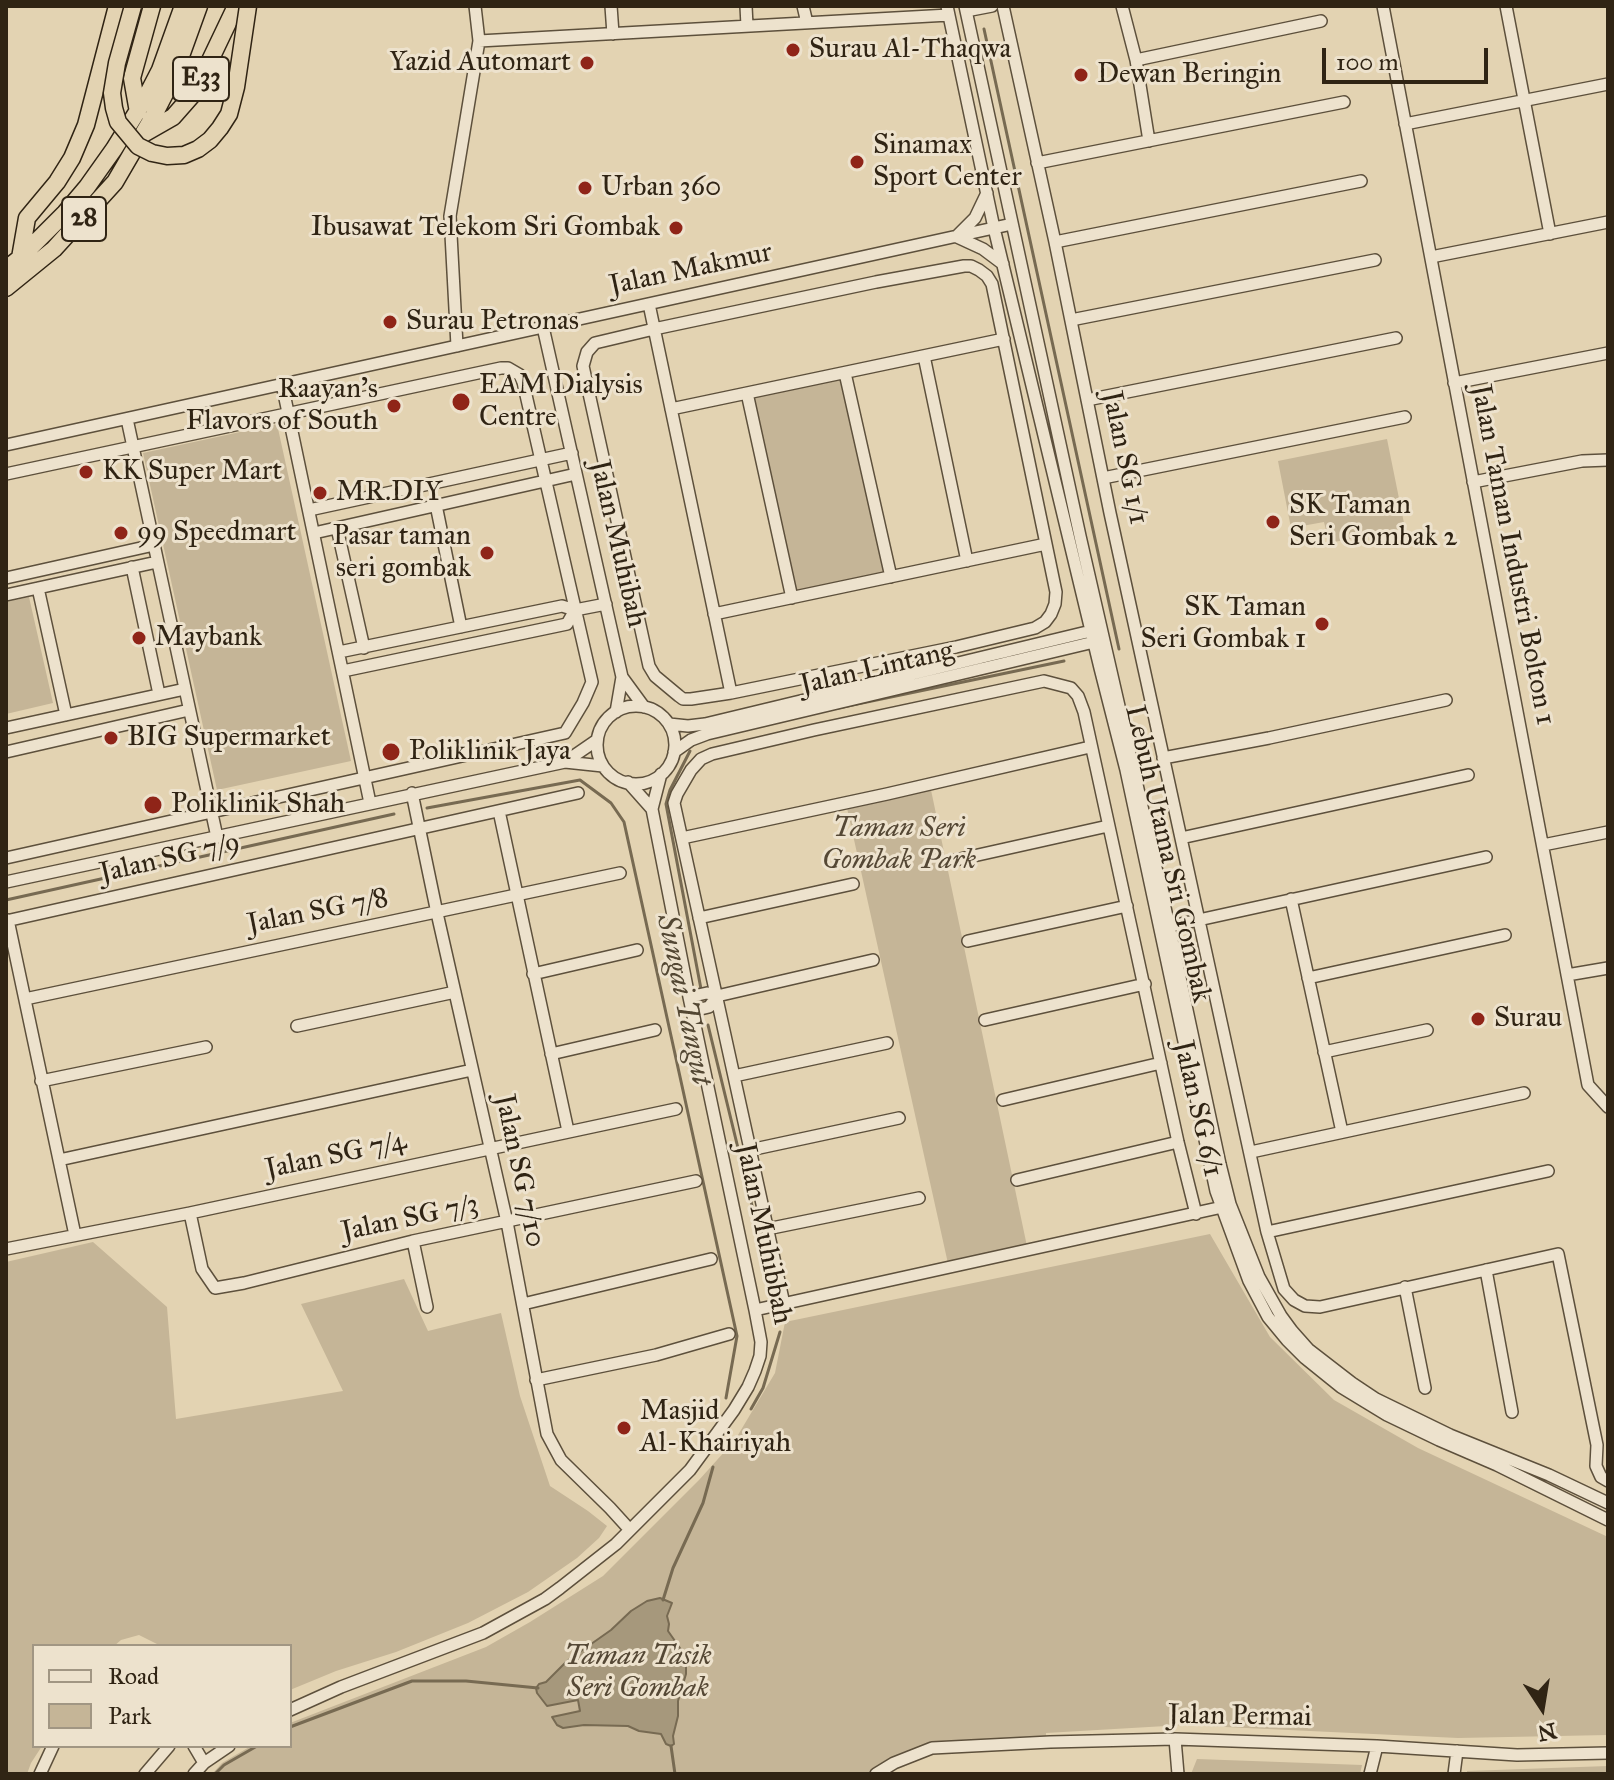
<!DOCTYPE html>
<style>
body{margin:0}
#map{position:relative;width:1614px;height:1780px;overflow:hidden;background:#e3d3b2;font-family:"IM FELL Great Primer",serif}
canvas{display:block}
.frame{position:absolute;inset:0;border:8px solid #302414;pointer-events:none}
.legend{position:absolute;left:32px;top:1644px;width:260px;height:104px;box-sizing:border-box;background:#ede2cd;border:2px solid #a19683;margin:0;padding:10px 14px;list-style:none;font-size:24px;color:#302414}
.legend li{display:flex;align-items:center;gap:16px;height:40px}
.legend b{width:40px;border:2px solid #a19683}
.north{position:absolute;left:1502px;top:1668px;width:80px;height:80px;-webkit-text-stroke:6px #ede2cd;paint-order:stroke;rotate:168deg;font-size:22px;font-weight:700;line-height:32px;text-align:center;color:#302414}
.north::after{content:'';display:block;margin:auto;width:28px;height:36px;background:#302414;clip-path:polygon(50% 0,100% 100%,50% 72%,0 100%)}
.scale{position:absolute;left:1322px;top:48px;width:166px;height:36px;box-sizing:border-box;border:4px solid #302414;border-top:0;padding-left:10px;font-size:24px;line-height:28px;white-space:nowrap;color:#302414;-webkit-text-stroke:6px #ede2cd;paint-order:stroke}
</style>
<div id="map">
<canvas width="1614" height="1780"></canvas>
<div class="frame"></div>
<ul class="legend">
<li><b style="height:10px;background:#ede2cd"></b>Road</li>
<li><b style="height:22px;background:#c5b597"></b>Park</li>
</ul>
<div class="north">N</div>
<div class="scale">100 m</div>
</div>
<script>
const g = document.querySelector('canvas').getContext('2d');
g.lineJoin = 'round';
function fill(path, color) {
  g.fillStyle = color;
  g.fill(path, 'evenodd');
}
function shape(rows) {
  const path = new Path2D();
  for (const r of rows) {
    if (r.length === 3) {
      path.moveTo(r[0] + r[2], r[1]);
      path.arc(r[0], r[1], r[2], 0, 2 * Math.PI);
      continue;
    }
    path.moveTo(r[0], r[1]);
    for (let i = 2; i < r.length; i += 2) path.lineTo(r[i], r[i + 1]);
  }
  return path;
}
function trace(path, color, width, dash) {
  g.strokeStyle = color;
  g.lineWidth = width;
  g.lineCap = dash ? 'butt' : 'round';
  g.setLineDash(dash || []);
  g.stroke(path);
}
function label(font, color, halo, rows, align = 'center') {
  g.font = font + ' "IM FELL Great Primer",serif';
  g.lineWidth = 6;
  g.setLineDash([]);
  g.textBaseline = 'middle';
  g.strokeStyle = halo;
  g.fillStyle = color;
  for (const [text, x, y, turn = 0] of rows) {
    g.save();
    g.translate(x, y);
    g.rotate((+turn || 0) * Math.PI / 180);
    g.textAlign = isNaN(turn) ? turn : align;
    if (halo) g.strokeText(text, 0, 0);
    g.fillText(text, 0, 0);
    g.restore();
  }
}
const green = shape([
 [845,373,891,577,792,598,747,393],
 [277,424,351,761,217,790,143,453],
 [1387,439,1405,528,1329,543,1324,522,1291,528,1278,461],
 [29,597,53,703,6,714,6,602],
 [931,790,1028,1251,949,1268,847,808],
 [1210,1234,1270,1337,1334,1400,1418,1448,1608,1537,1608,1735,1458,1738,1183,1725,1046,1733,1046,1741,927,1747,868,1774,212,1774,222,1763,251,1746,290,1746,290,1723,486,1647,530,1622,603,1576,699,1480,735,1440,775,1373,785,1322],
 [93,1242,167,1307,176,1419,343,1391,301,1304,404,1279,428,1331,501,1313,520,1396,550,1486,588,1511,607,1526,599,1538,577,1558,528,1592,468,1623,396,1652,336,1671,290,1690,290,1646,161,1646,139,1635,121,1640,114,1646,34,1646,34,1746,42,1746,31,1763,27,1774,6,1774,6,1262],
 [1197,1759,1362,1765,1360,1774,1191,1774],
 [1608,1766,1608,1774,1467,1774,1467,1771]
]);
const water = shape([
 [660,1598,672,1603,667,1616,669,1624,668,1631,682,1651,686,1662,686,1674,678,1701,678,1716,673,1736,674,1744,671,1746,666,1744,661,1734,639,1731,628,1726,584,1725,563,1728,557,1725,552,1717,580,1711,578,1700,547,1706,537,1693,536,1688,539,1684,546,1682,567,1661,611,1630,631,1611,647,1601,660,1598]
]);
const stream = shape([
 [984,29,1119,649],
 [838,708,1064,661],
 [690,751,670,790,666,804,701,989],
 [427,808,580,780,611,803,624,822,737,1336,726,1398],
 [6,900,394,814],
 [708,1025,775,1300],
 [751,1409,763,1388,780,1332],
 [663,1600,673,1568,703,1503,713,1467],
 [290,1727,412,1681,466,1681,538,1688],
 [671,1746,675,1774],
 [215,1774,224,1765,257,1746]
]);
const minor = shape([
 [611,6,613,34],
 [746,6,747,26],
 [803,6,807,23],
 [947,6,994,228,1100,668,1126,770,1216,1191,1249,1281,1268,1317,1287,1340,1305,1358,1341,1387,1387,1415,1439,1440,1497,1465,1608,1520],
 [965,6,1080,536,1163,898,1220,1164,1230,1204,1259,1277,1281,1316,1292,1331,1308,1349,1352,1383,1376,1399,1450,1435,1549,1475,1608,1503],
 [1003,6,1055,242,1110,513,1267,1232,1284,1289,1294,1300,1305,1306,1320,1307,1558,1254,1597,1445,1596,1466,1601,1477,1608,1481],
 [1122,6,1136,60,1149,141],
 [1383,6,1588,1085,1608,1107],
 [1506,6,1550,234],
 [966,11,992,6],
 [479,41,949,15],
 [1136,60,1321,21],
 [1405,124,1608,84],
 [1037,163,1344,102],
 [957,236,975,218,987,193],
 [957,237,983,249,1003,264],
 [1055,242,1361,181],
 [1431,257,1608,222],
 [964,266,971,266,979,270,987,276,992,284,1056,592,1055,604,1051,614,1045,622,1035,628,956,647,731,693,691,699,683,699,679,696,655,676,649,666,583,366,587,352,595,343,654,329,876,282,964,266],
 [649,304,731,693],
 [1071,320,1375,260],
 [543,327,622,677,616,712],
 [457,346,450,216,479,41,475,6],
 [924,356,967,561],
 [845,373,891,577],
 [1454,383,1608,353],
 [282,384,370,803],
 [747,393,792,598],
 [1087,400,1396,338],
 [671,409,1004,339],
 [127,419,217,837],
 [6,445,1012,224],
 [6,474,501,368,508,368,520,375,523,382,592,682,583,703,565,733,6,858],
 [1103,478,1405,417],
 [1473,482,1582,461,1608,460],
 [436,505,461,627],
 [309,510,572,453],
 [337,528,364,648],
 [314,533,576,474],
 [132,567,159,694],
 [6,578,154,545],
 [38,588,66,715],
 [6,595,157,562],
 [714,614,1046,544],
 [339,652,562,606,575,610,606,604],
 [343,671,567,624,575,610],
 [622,677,644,707],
 [636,745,39],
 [669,724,688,726,705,724,1091,631],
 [6,728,185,689],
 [6,752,189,710],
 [674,752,691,740,707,734,1094,642],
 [1163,758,1269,738,1446,700],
 [565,762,597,740],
 [628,782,652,809],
 [412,793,437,913,507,1222,547,1434,561,1460,610,1508,630,1530],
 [499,811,568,1131],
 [682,838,887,794,1090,747],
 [1181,838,1468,775],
 [1543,845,1608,832],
 [951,861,1108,826],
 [6,882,565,762,603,766],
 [1291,899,1342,1132],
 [699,918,853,884],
 [8,920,75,1235],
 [6,921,578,793],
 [1162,928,1486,857],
 [968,941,1127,906],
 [533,974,637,950],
 [1567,975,1608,968],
 [1308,978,1505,935],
 [689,997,707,993,717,996,873,960],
 [25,999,620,873],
 [692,1011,709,1007,717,996],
 [985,1020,1145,984],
 [297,1026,455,992],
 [1324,1052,1427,1030],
 [551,1054,655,1030],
 [734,1076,887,1043],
 [41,1081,206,1047],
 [1003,1100,1161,1063],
 [750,1150,899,1118],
 [1251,1152,1524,1093],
 [59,1160,472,1070],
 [1017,1180,1178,1142],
 [190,1213,202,1269,215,1288,244,1283,413,1241,696,1181],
 [767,1229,919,1198],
 [1267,1232,1548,1171],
 [413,1241,427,1307],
 [6,1249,190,1213,676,1109],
 [1486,1270,1512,1412],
 [1405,1287,1425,1388],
 [523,1304,711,1259],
 [784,1304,674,803,677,794,691,770,701,759,712,754,814,730,1044,681,1071,688,1078,696,1084,712,1178,1142,1196,1214],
 [755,1310,1227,1206],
 [536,1380,656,1355,729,1334],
 [290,1710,341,1687,483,1633,545,1599,560,1588,616,1544,690,1470,734,1410,748,1387,755,1371,760,1356,761,1342,755,1310,689,997,652,809,661,774],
 [1175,1739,1178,1774],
 [194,1746,204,1763],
 [40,1774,53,1746],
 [145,1774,169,1746],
 [194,1774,204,1763,229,1746],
 [876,1774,894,1763,932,1748,1050,1742,1175,1739,1377,1746,1517,1755,1608,1753],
 [1370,1774,1377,1746],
 [1454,1774,1457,1751]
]);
const highway = shape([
 [138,112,132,78,152,6],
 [145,133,173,117,195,92,236,6],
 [20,258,27,218,57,182,72,158,86,125,117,6],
 [6,269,20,258,65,213,87,187,114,149,145,99,160,70,183,6],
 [6,288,54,249,115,182,154,115,173,78,199,6]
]);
const highwayBridge = shape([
 [133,6,117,63,112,93,114,108,118,122,138,146,152,153,167,156,184,155,198,149,210,140,220,128,229,114,236,87,248,6]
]);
const markers = [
 [793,50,8,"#8f2418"],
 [587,63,8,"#8f2418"],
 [1081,75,8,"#8f2418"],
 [857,162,8,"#8f2418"],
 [585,188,8,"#8f2418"],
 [676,228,8,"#8f2418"],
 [390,322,8,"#8f2418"],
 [461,402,10,"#8f2418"],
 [394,406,8,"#8f2418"],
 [86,472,8,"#8f2418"],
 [320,493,8,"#8f2418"],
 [1273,522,8,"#8f2418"],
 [121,533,8,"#8f2418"],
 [487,553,8,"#8f2418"],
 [1322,624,8,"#8f2418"],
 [139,638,8,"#8f2418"],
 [111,738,8,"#8f2418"],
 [391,752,10,"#8f2418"],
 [153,805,10,"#8f2418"],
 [1478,1019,8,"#8f2418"],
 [624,1428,8,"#8f2418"]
];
const shields = [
 [201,79,56],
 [84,219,44]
];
const shieldNames = [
 ["E33",201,79],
 ["28",84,219]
];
const poiNames = [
 ["Surau Al-Thaqwa",809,50],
 ["Yazid Automart",571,63,"right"],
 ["Dewan Beringin",1097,75],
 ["Sinamax",873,146],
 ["Sport Center",873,178],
 ["Urban 360",601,188],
 ["Ibusawat Telekom Sri Gombak",660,228,"right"],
 ["Surau Petronas",406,322],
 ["EAM Dialysis",479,386],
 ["Centre",479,418],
 ["Raayan's",378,390,"right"],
 ["Flavors of South",378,422,"right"],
 ["KK Super Mart",102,472],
 ["MR.DIY",336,493],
 ["SK Taman",1289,506],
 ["Seri Gombak 2",1289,538],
 ["99 Speedmart",137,533],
 ["Pasar taman",471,537,"right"],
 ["seri gombak",471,569,"right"],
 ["SK Taman",1306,608,"right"],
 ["Seri Gombak 1",1306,640,"right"],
 ["Maybank",155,638],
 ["BIG Supermarket",127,738],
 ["Poliklinik Jaya",409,752],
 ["Poliklinik Shah",171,805],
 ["Surau",1494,1019],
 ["Masjid",640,1412],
 ["Al-Khairiyah",640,1444]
];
const streetNames = [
 ["Jalan Makmur",691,270,-12],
 ["Jalan SG 1/1",1124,458,78],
 ["Jalan Muhibah",617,544,77],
 ["Jalan Taman Industri Bolton 1",1512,555,79],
 ["Jalan Lintang",877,669,-13],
 ["Lebuh Utama Sri Gombak",1167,854,77],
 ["Jalan SG 7/9",170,859,-13],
 ["Jalan SG 7/8",318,912,-11],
 ["Jalan SG 6/1",1197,1109,77],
 ["Jalan SG 7/4",336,1156,-12],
 ["Jalan SG 7/10",519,1171,78],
 ["Jalan SG 7/3",410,1219,-12],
 ["Jalan Muhibbah",763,1234,78],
 ["Jalan Permai",1240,1717,1]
];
const parkNames = [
 ["Taman Seri",899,829],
 ["Gombak Park",899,861],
 ["Taman Tasik",638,1657],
 ["Seri Gombak",638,1689]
];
const waterNames = [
 ["Sungai Tangut",683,1000,78]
];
fill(green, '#c5b597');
fill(water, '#a6987c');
trace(water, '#776a52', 2);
trace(stream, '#776a52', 3);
trace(minor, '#5d503c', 14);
trace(highway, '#302414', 19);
trace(minor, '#ede2cd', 11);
trace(highway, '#e3d3b2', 16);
trace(highwayBridge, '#302414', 19, []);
trace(highwayBridge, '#e3d3b2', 16);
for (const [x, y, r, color] of markers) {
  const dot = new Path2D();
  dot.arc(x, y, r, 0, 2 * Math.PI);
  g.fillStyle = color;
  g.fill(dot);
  trace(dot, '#ede2cd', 3);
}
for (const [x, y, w] of shields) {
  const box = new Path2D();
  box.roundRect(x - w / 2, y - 22, w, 44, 6);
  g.fillStyle = '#ede2cd';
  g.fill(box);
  trace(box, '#302414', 2);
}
label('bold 26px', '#302414', null, shieldNames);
label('28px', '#302414', '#ede2cd', poiNames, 'left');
label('28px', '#302414', '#ede2cd', streetNames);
label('italic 28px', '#554835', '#ede2cd', parkNames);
label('italic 30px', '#534733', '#ede2cd', waterNames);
</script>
